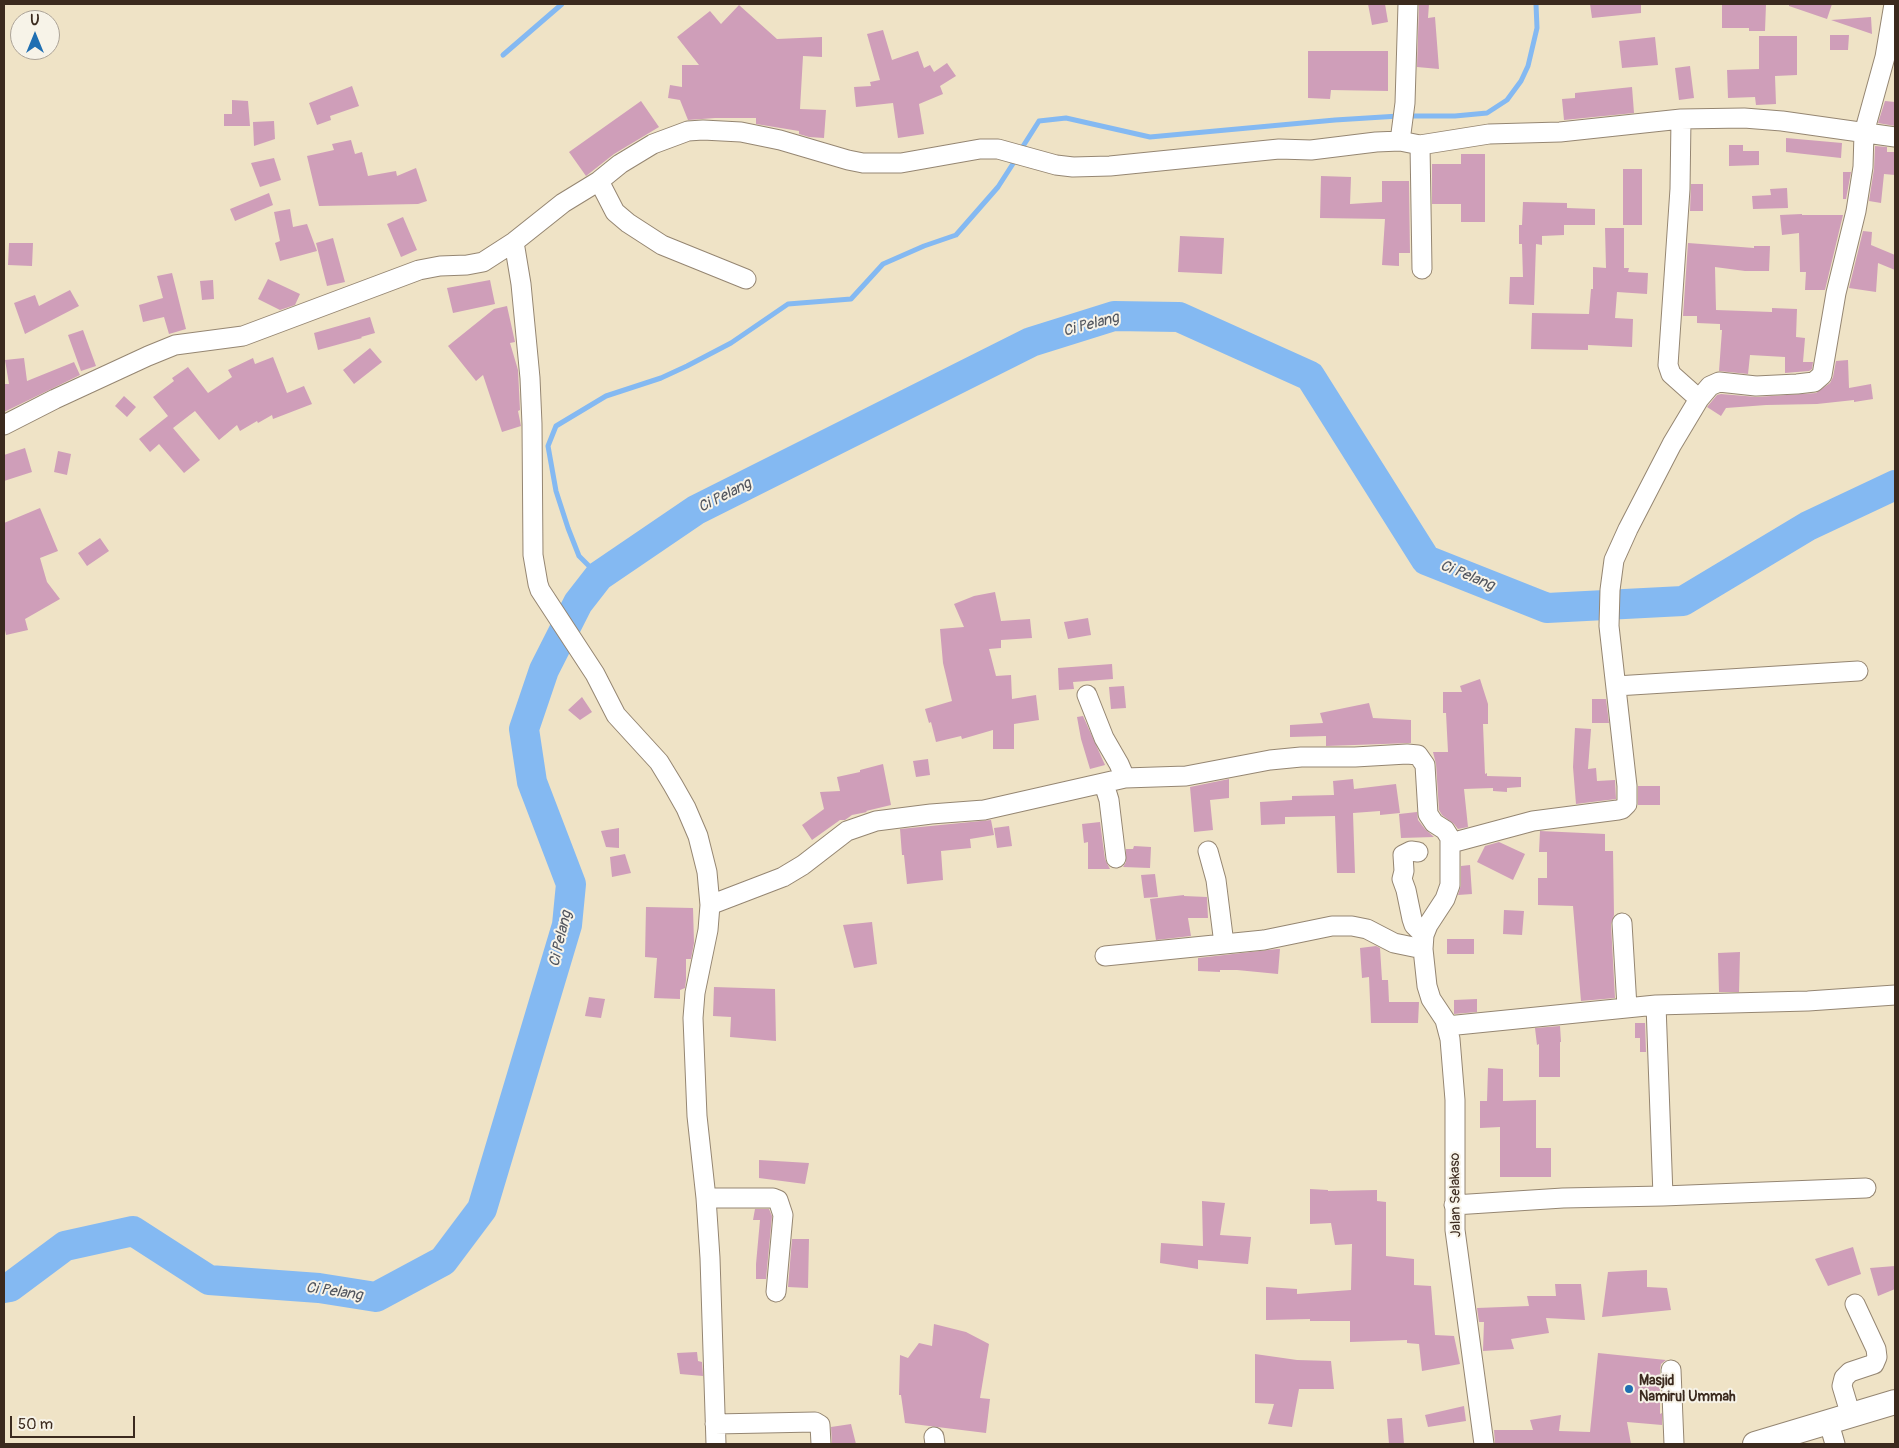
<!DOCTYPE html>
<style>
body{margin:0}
#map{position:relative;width:1899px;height:1448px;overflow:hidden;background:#efe3c6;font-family:Pangolin,sans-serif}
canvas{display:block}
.frame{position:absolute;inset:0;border:5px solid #3b2a1e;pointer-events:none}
.north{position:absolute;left:10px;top:10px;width:50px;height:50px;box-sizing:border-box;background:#f7f3e8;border:1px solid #aca397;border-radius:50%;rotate:0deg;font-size:14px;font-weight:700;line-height:20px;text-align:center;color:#3b2a1e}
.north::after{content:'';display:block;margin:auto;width:18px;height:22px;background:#1f6fb2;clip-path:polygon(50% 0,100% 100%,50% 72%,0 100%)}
.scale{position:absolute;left:10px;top:1416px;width:125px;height:22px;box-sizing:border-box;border:2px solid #3b2a1e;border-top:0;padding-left:6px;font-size:15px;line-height:18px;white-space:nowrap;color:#3b2a1e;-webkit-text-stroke:4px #f7f3e8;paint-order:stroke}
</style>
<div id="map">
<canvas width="1899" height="1448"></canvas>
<div class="frame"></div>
<div class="north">U</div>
<div class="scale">50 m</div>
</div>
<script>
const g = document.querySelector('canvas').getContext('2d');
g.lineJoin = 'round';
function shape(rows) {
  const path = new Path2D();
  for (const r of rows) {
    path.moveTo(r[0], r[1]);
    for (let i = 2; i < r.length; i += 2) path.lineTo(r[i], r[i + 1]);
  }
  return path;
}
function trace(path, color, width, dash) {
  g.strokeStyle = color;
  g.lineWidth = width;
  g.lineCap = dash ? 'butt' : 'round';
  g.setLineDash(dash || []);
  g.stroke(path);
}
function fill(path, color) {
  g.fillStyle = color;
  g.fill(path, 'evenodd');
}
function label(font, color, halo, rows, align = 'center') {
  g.font = font + ' Pangolin,sans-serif';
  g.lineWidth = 4;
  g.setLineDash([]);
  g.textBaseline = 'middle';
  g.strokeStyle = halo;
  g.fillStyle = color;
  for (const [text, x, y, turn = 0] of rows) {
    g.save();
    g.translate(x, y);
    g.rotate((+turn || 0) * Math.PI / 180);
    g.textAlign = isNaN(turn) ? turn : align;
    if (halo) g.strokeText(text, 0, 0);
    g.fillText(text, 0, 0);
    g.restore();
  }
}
const stream = shape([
 [503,55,562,4],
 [1408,116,1455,116,1487,113,1507,100,1521,81,1528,66,1537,28,1536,4],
 [1020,151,1039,121,1066,118,1150,137,1335,120,1399,116],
 [599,576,579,556,568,528,556,491,548,446,556,426,606,396,661,378,687,366,731,343,788,304,851,299,883,264,924,246,956,235,998,187,1016,159]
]);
const river = shape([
 [4,1288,10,1287,65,1246,133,1231,209,1280,319,1288,376,1297,443,1261,482,1209,567,925,571,884,532,782,524,729,544,670,578,603,599,576,696,510,1031,342,1114,316,1179,317,1310,376,1426,560,1547,608,1683,601,1808,526,1895,485]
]);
const building = shape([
 [1368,4,1385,4,1388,22,1372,25],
 [1419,4,1429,4,1428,18,1435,17,1439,69,1417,67],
 [1590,4,1641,4,1641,13,1592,18],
 [1722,4,1766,4,1765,31,1749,31,1749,28,1722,28],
 [1789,4,1832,4,1827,19,1789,6],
 [739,5,777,39,822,37,822,57,803,56,800,109,826,110,824,138,809,137,799,134,799,131,756,124,756,118,715,118,688,120,680,100,668,98,670,85,682,87,682,65,699,65,677,37,710,11,721,24],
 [1871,17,1872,34,1831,20],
 [883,30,892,60,918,51,924,68,930,65,934,72,947,63,956,76,940,86,943,94,919,104,924,134,898,138,893,103,856,107,854,87,871,86,870,82,880,80,867,34],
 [1830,35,1849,35,1848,50,1830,50],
 [1759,36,1797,36,1797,75,1775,76,1776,104,1756,105,1755,97,1728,98,1727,70,1759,69],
 [1655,37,1658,65,1622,68,1619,41],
 [1308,51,1388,51,1388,91,1331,90,1330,99,1308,98],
 [1690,66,1694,98,1679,100,1675,68],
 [352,86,359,106,330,116,331,120,317,125,309,103],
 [1632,87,1634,113,1564,120,1562,99,1575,98,1575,93],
 [232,100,248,101,250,126,224,126,224,114,232,114],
 [641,101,659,127,614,154,586,176,569,152],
 [1885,101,1895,102,1895,126,1878,123],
 [274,121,275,139,254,146,253,122],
 [1786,138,1842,143,1841,158,1786,152],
 [351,140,355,154,362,152,368,176,396,171,397,176,416,168,427,201,418,204,319,206,307,156,334,150,332,144],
 [1729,145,1743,145,1743,151,1759,151,1759,165,1729,166],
 [1875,146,1887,147,1887,152,1895,152,1895,175,1884,174,1881,203,1869,201,1874,169],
 [1461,154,1485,154,1485,222,1461,222,1461,204,1432,204,1432,164,1461,164],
 [274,158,281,180,260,187,251,163],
 [1623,169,1642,169,1642,225,1623,225],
 [1843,172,1851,172,1846,199,1843,199],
 [1321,176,1351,177,1350,204,1382,202,1382,181,1409,181,1410,253,1399,253,1399,266,1382,265,1385,219,1320,218],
 [1691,184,1703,184,1703,211,1690,211],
 [1787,188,1788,208,1753,209,1752,196,1771,195,1770,189],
 [269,193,273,205,235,221,230,209],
 [1523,202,1567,203,1567,208,1595,209,1595,225,1564,225,1564,235,1542,236,1542,245,1536,244,1534,305,1509,304,1510,277,1523,277,1522,244,1519,244,1519,225,1522,225],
 [290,209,293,227,307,224,317,251,280,261,275,243,280,241,274,212],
 [1802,214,1802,215,1843,215,1825,290,1805,290,1806,272,1800,272,1799,233,1782,235,1780,215],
 [403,217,417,250,401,257,387,224],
 [1605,228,1624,228,1624,268,1629,268,1628,272,1648,273,1647,294,1617,292,1615,318,1633,319,1632,347,1588,345,1588,350,1531,349,1532,313,1589,314,1591,289,1593,289,1593,267,1606,268],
 [1863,231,1872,232,1871,245,1895,255,1895,270,1878,263,1876,292,1849,288],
 [1180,236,1224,238,1222,274,1178,272],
 [333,238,345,282,327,286,316,243],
 [9,243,33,243,32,266,8,265],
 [1688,243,1754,248,1754,246,1770,246,1769,271,1745,271,1715,267,1716,310,1772,312,1772,308,1797,309,1796,337,1805,338,1803,362,1813,362,1812,369,1809,371,1785,373,1785,357,1750,355,1748,374,1719,371,1722,330,1720,330,1720,324,1697,323,1697,316,1683,316],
 [172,273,186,329,169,334,164,317,143,322,139,305,163,298,157,276],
 [268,279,300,294,295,305,280,310,258,299],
 [213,280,214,299,202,300,200,281],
 [490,280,495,304,453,313,447,288],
 [70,290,79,306,25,334,14,303,35,295,39,306],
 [507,306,515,342,510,343,518,370,520,410,518,411,521,426,502,432,483,375,476,381,448,346,494,309],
 [370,317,375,333,361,337,362,338,318,350,314,333],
 [83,330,96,366,81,371,68,335],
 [370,348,382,362,354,384,343,370],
 [273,357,287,393,304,386,312,404,273,419,272,415,258,423,257,421,240,431,237,425,219,440,195,411,173,428,200,460,184,473,159,444,150,452,139,439,168,416,153,397,174,381,172,378,188,367,208,393,232,377,228,370,253,358,255,364],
 [24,358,27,381,74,362,80,375,4,412,4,384,9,384,5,360],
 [1848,360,1849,388,1871,384,1873,399,1854,402,1854,400,1817,404,1766,405,1726,408,1721,416,1707,407,1717,395,1721,394,1757,397,1816,393,1830,383,1833,377,1836,361],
 [124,396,136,407,127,417,115,406],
 [25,448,32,472,4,481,4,455],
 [58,451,71,454,67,475,54,472],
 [40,508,58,551,40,558,47,582,60,599,25,619,28,630,6,635,4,625,4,523],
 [100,538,109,551,87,566,78,553],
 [995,592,1001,621,1030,619,1032,638,1001,640,1001,648,989,649,996,676,1011,675,1012,699,1036,695,1039,720,1014,724,1014,749,993,749,993,730,962,739,961,736,936,742,931,722,929,723,925,709,952,701,943,663,940,629,964,627,954,604,974,596],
 [1088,618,1091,635,1068,639,1064,622],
 [1112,664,1113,679,1073,682,1074,689,1059,690,1058,668],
 [1480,679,1488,704,1488,724,1483,724,1485,774,1487,773,1487,776,1521,777,1521,787,1507,788,1507,792,1493,791,1493,788,1464,789,1468,827,1458,829,1454,824,1442,815,1439,810,1436,764,1433,752,1448,752,1446,713,1443,713,1443,692,1462,692,1460,686],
 [1124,686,1126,708,1111,709,1109,687],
 [582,697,592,712,580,720,568,710],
 [1592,699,1606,699,1609,723,1592,723],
 [1369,703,1373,718,1411,720,1411,743,1326,746,1326,736,1290,737,1290,725,1323,723,1320,713],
 [1083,716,1105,765,1090,769,1081,739,1077,717],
 [1575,728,1591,729,1588,769,1596,768,1597,781,1615,780,1616,799,1576,804,1573,767],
 [928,759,930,775,916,777,913,761],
 [883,764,891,805,866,811,867,812,852,815,845,820,840,820,812,840,802,825,824,809,820,792,840,791,837,777,860,772,860,770],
 [1229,779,1229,798,1210,800,1213,830,1194,832,1190,787],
 [1353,779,1354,789,1396,784,1400,813,1380,815,1380,811,1353,813,1355,873,1337,873,1335,816,1285,817,1285,824,1261,825,1260,802,1292,800,1292,796,1334,795,1333,781],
 [1638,786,1660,786,1660,805,1638,805],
 [1417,812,1418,820,1425,829,1434,837,1401,838,1399,814],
 [991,820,994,835,970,839,971,848,941,851,943,880,907,884,904,855,902,855,900,829],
 [1100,822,1105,859,1110,869,1088,869,1088,842,1084,843,1082,824],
 [1009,826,1012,846,997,848,994,828],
 [619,828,619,848,606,847,601,831],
 [1540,831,1605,834,1605,851,1613,851,1614,915,1611,924,1615,998,1581,1001,1573,906,1538,905,1538,878,1547,878,1547,852,1539,852],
 [1499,842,1525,854,1513,880,1477,862,1485,846],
 [1134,846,1151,847,1150,868,1123,867,1126,862,1126,849,1133,849],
 [625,854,631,873,612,877,610,857],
 [1470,865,1472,894,1458,895,1461,885,1461,866],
 [1155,874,1158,897,1144,898,1141,875],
 [1184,895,1184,896,1207,897,1208,918,1188,918,1191,936,1156,940,1150,899],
 [646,907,693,908,694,943,691,959,686,959,686,980,685,988,680,990,680,999,654,998,657,958,645,957],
 [1504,910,1524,911,1522,935,1503,934],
 [872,922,877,964,854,968,843,925],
 [1447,939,1474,939,1474,954,1447,954],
 [1376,946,1380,948,1382,980,1388,980,1389,1002,1419,1002,1418,1023,1371,1023,1369,977,1362,978,1360,948],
 [1277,949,1280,949,1278,974,1237,970,1220,970,1220,972,1198,971,1198,958],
 [1740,952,1739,992,1719,992,1718,953],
 [714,987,775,989,776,1041,730,1037,731,1017,713,1016],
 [589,997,605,999,601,1018,585,1016],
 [1477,999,1477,1012,1454,1014,1454,1000],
 [1635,1023,1645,1023,1646,1052,1640,1052,1640,1038,1635,1038],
 [1560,1026,1561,1042,1560,1042,1560,1077,1539,1077,1539,1044,1537,1045,1535,1028],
 [1488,1068,1503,1069,1503,1101,1536,1100,1536,1148,1551,1148,1551,1177,1500,1177,1500,1127,1480,1128,1480,1101,1487,1101],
 [759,1160,809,1163,805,1184,759,1178],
 [1310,1189,1328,1190,1328,1191,1377,1190,1377,1201,1386,1202,1386,1256,1414,1259,1414,1285,1431,1286,1435,1335,1454,1336,1460,1364,1422,1371,1419,1344,1407,1343,1407,1340,1350,1342,1350,1321,1310,1321,1310,1319,1266,1320,1266,1287,1297,1289,1297,1294,1351,1290,1352,1244,1335,1245,1331,1223,1310,1224],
 [1202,1201,1225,1203,1220,1235,1251,1237,1248,1264,1198,1260,1198,1269,1160,1263,1161,1243,1203,1246],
 [755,1209,769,1209,772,1216,766,1279,756,1279,756,1264,760,1220,753,1220],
 [792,1239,809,1239,808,1288,788,1287],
 [1853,1247,1861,1274,1828,1286,1815,1259],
 [1895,1266,1895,1289,1878,1296,1870,1268],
 [1647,1270,1647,1287,1667,1288,1671,1310,1602,1317,1608,1272],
 [1555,1284,1581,1284,1585,1320,1546,1318,1549,1333,1511,1339,1514,1349,1483,1351,1484,1322,1479,1322,1477,1308,1529,1306,1527,1296,1556,1296],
 [934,1324,966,1332,989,1344,980,1398,990,1399,986,1433,905,1423,901,1395,899,1395,900,1355,908,1358,919,1343,932,1346],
 [697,1352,698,1361,702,1362,703,1376,680,1374,677,1353],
 [1598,1353,1666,1360,1661,1364,1660,1370,1660,1414,1662,1413,1662,1425,1627,1422,1631,1444,1495,1444,1494,1430,1533,1430,1530,1420,1561,1415,1559,1431,1590,1432],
 [1255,1354,1297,1360,1331,1361,1334,1389,1299,1389,1292,1427,1268,1424,1274,1404,1255,1403],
 [1464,1406,1466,1421,1428,1427,1425,1415],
 [1402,1418,1404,1444,1389,1444,1387,1419],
 [851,1424,856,1444,832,1444,831,1427]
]);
const minor = shape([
 [1681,119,1680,189,1668,365,1671,374,1699,399],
 [1400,141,1405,103,1408,4],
 [1420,145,1422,269],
 [599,181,615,212,628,223,662,245,746,279],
 [514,242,521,284,530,378,532,424,533,555,538,584,540,590,595,674,616,715,659,762,673,785,686,808,698,836,707,872,710,905,708,930,695,993,693,1018,697,1116,706,1198,710,1258,716,1444],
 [4,425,55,399,148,356,175,345,243,336,419,270,440,266,467,265,483,262,514,242,563,203,599,181,620,164,653,144,688,131,703,130,741,132,780,140,848,160,863,163,901,163,980,149,998,149,1056,165,1073,167,1110,166,1279,149,1311,150,1376,142,1400,141,1420,145,1489,134,1560,132,1681,119,1744,118,1782,121,1895,137],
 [1616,686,1858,671],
 [1087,695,1104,738,1119,764,1125,778],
 [1104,784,1109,800,1116,858],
 [1451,843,1533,821,1618,810,1622,809,1627,804,1627,786,1609,626,1610,590,1614,560,1628,529,1672,444,1699,399,1710,386,1719,382,1756,386,1797,384,1814,382,1822,375,1836,293,1856,211,1863,167,1864,133,1885,57,1894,4],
 [1208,851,1216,880,1224,944],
 [1418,852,1411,851,1403,855,1404,871,1402,879,1406,890,1412,919,1414,925,1424,935],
 [710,905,783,877,803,865,847,831,876,821,931,814,984,810,1125,778,1186,776,1270,760,1301,757,1355,757,1407,754,1418,755,1425,765,1428,814,1434,823,1445,830,1450,838,1450,885,1445,899,1428,925,1424,935,1423,949,1427,986,1431,999,1445,1020,1450,1039,1455,1100,1455,1230,1484,1444],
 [1622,923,1627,1007],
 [1105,956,1264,940,1332,926,1352,926,1367,929,1394,943,1423,949],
 [1656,1005,1663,1196],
 [1447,1026,1656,1005,1808,1001,1895,995],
 [706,1198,773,1198,778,1200,783,1215,776,1292],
 [1454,1205,1563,1198,1663,1196,1866,1188],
 [1671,1370,1674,1444],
 [1851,1416,1842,1386,1844,1378,1850,1372,1874,1364,1877,1357,1876,1349,1855,1304],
 [1829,1423,1835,1444],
 [715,1424,815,1422,820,1425,821,1444],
 [934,1437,935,1444]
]);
const major = shape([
 [1755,1444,1895,1402]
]);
const markers = [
 [1629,1389,5,"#1f6fb2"]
];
const streetNames = [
 ["Jalan Selakaso",1456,1195,-91]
];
const poiNames = [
 ["Masjid",1639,1381],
 ["Namirul Ummah",1639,1397]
];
const waterNames = [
 ["Ci Pelang",1091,325,-15],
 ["Ci Pelang",725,496,-27],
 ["Ci Pelang",1467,576,22],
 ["Ci Pelang",561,939,-77],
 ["Ci Pelang",334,1292,8]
];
trace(stream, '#84b9f2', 5);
trace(river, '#84b9f2', 30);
fill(building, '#cf9eb9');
trace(minor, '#958672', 21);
trace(major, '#958672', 26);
trace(minor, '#fff', 19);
trace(major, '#fff', 24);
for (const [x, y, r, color] of markers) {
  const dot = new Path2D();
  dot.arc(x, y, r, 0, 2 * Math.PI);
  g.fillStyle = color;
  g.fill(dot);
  trace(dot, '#f7f3e8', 2);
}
label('14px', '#3b2a1e', '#f7f3e8', streetNames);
label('bold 14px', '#3b2a1e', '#f7f3e8', poiNames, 'left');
label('italic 15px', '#51555e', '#f7f3e8', waterNames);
</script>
